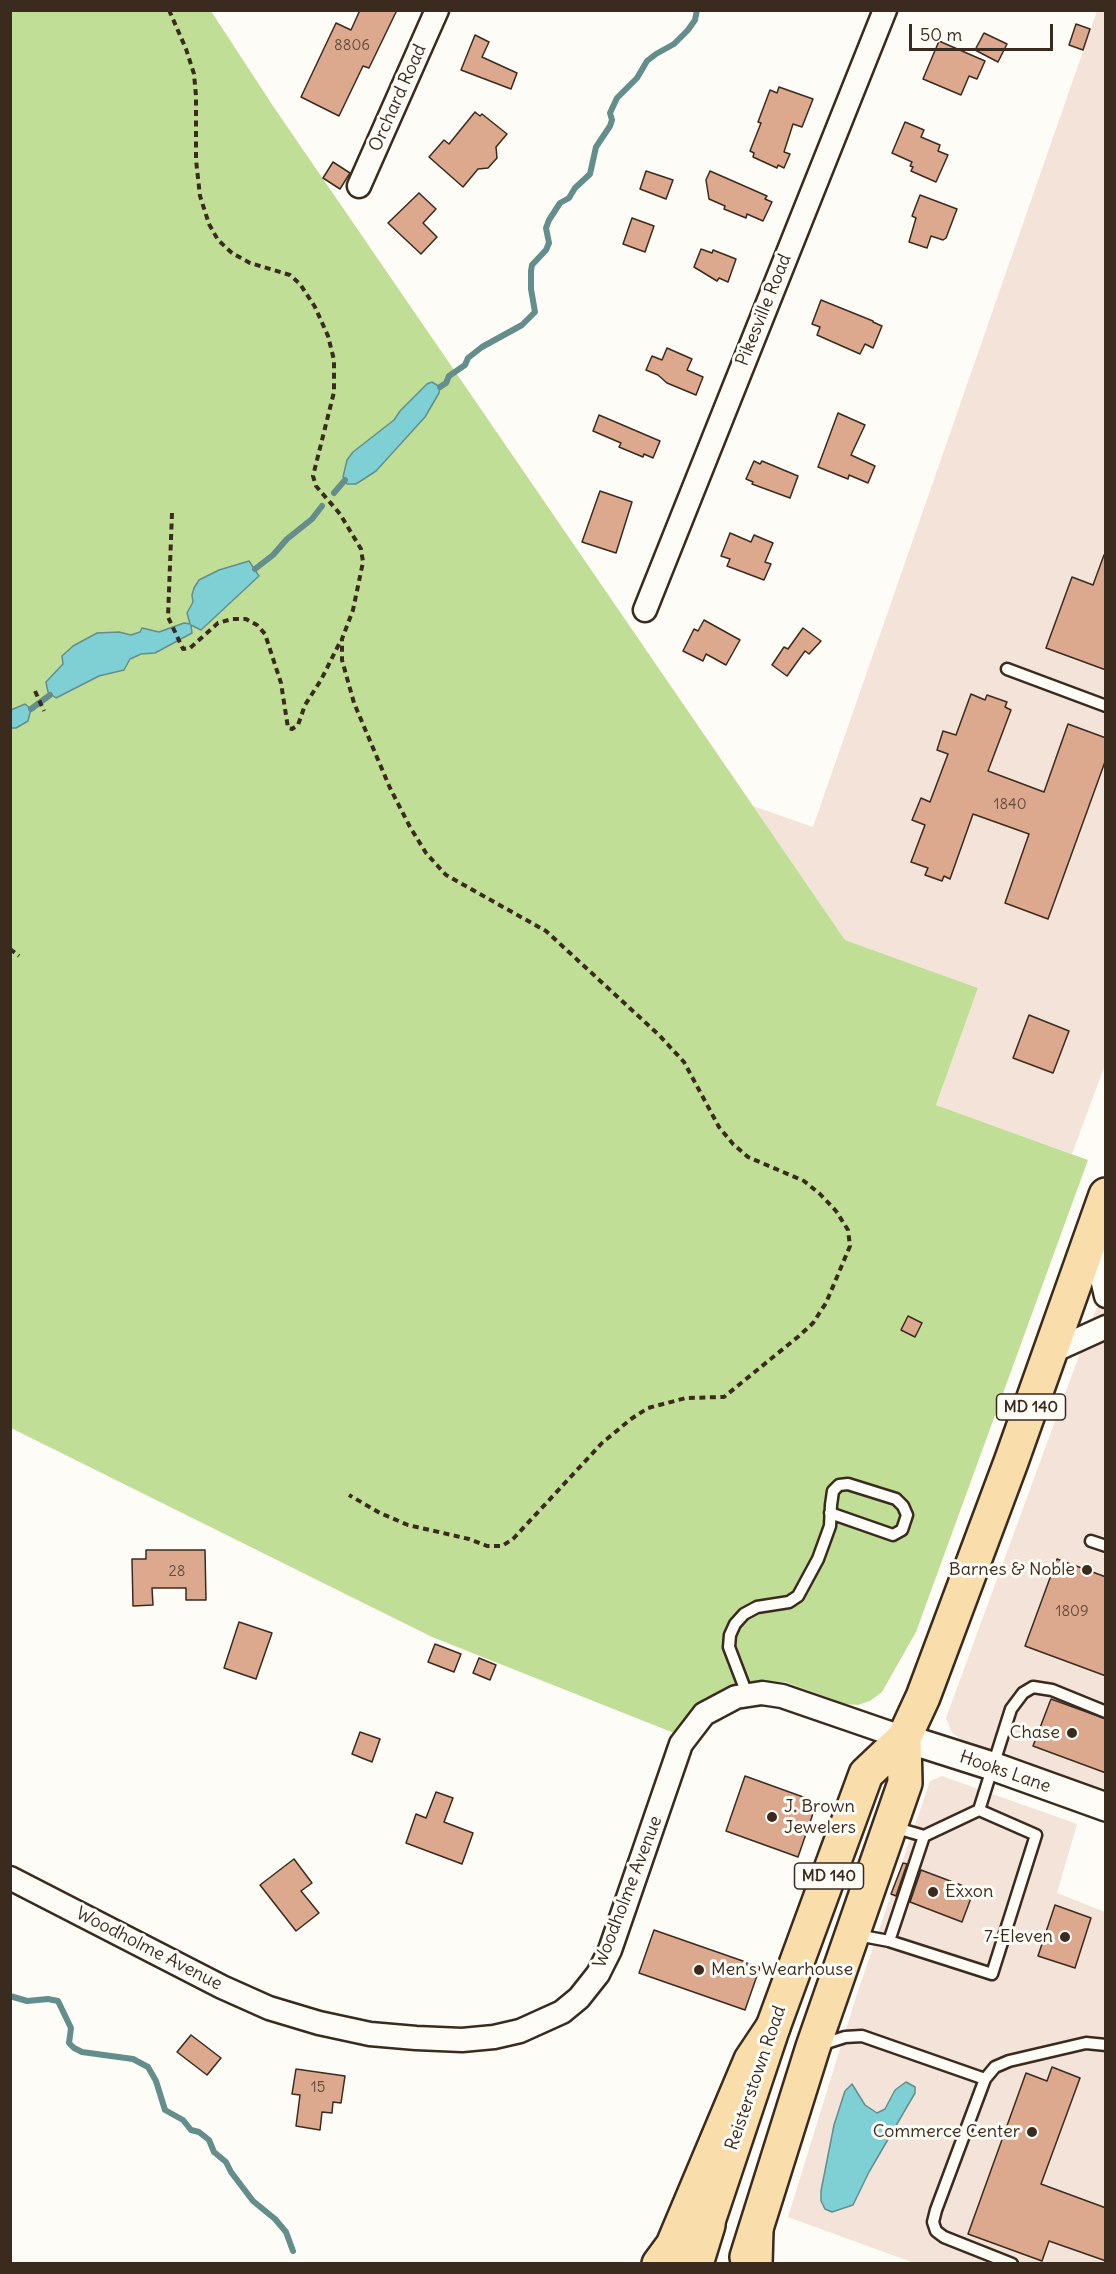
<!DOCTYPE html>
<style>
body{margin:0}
#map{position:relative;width:1116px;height:2274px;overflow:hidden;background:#fdfcf7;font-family:Delius,sans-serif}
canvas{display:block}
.frame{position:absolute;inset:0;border:12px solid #3b2a1e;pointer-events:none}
.scale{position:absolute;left:909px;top:24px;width:144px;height:27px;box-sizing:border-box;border:3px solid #3b2a1e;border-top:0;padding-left:8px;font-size:18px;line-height:21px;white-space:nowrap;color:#3b2a1e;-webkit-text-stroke:4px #fdfcf7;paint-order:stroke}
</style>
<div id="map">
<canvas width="1116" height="2274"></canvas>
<div class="frame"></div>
<div class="scale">50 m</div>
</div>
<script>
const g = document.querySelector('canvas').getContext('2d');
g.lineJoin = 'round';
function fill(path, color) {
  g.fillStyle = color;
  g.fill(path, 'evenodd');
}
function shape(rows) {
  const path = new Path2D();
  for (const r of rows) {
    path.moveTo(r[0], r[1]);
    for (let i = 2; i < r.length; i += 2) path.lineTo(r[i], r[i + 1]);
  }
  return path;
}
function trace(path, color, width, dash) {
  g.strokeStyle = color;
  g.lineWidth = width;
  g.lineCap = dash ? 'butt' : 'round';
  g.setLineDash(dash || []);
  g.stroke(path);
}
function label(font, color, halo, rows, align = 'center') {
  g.font = font + ' Delius,sans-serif';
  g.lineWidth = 6;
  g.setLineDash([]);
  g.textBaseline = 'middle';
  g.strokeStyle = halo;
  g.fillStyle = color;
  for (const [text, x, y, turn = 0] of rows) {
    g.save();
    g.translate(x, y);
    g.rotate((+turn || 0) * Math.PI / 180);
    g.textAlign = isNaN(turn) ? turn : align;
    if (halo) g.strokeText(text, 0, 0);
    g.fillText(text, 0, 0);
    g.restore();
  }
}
const built = shape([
 [1097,11,1105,11,1106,1062,1072,1154,936,1105,978,988,845,940,753,806,813,827],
 [1105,1285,1105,1791,961,1739,952,1733,946,1718],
 [942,1776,1077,1824,1057,1893,1105,1912,1105,2263,914,2263,788,2217,856,1997,930,1781]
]);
const green = shape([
 [10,11,211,11,273,106,845,940,978,988,936,1105,1088,1160,916,1632,882,1692,870,1701,858,1705,846,1704,785,1682,761,1681,747,1683,720,1691,707,1699,674,1733,432,1637,11,1428]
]);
const water = shape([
 [432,382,440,387,439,393,425,417,376,471,356,484,347,484,343,477,347,460,353,452,394,420,400,411,427,384,432,382],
 [249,561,259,576,201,630,191,625,192,633,155,653,141,654,130,659,124,670,99,676,56,698,48,692,46,682,63,664,62,656,73,646,97,633,119,632,131,635,140,632,142,628,159,632,184,623,190,624,187,613,193,602,192,595,194,588,199,580,219,570,249,561],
 [25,704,31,709,28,721,16,728,11,728,11,710,25,704],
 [906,2082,915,2087,915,2093,869,2172,853,2205,832,2212,825,2209,821,2201,821,2191,834,2125,845,2091,852,2084,865,2105,877,2113,885,2109,895,2090,906,2082]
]);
const stream = shape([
 [440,387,446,383,449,376,465,365,468,358,482,347,522,325,535,312,531,289,531,271,532,265,546,250,549,243,546,228,549,220,560,203,569,198,575,188,590,174,596,147,610,126,612,120,610,113,617,98,637,78,647,61,656,54,674,44,688,30,695,20,697,10],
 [334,493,345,480],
 [255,569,273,555,287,539,312,519,322,506],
 [31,709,50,695],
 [10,1996,27,2001,48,1999,58,2001,71,2028,69,2043,74,2048,82,2052,133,2059,148,2067,156,2081,165,2110,183,2120,191,2130,199,2132,209,2140,214,2152,226,2162,231,2172,253,2201,275,2219,286,2232,293,2251]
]);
const building = shape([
 [360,10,397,10,369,68,363,66,339,116,301,97,336,23,351,30,360,10],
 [1076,24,1090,29,1083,50,1069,45,1076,24],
 [984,33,1007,44,998,62,975,50,984,33],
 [475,35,489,42,482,57,517,73,511,89,461,70,475,35],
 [939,41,985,61,977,79,969,76,961,95,923,79,939,41],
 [779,87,813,99,802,127,793,124,784,152,790,154,784,168,778,165,777,168,753,157,754,153,750,151,761,123,758,122,770,90,777,93,779,87],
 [475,112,480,116,482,114,507,134,496,147,497,158,488,168,478,169,463,187,429,157,444,140,449,144,475,112],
 [905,122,924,130,921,137,940,145,938,151,948,155,936,182,911,171,913,167,910,166,912,162,892,153,905,122],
 [333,162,350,173,340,189,323,178,333,162],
 [646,171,673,180,666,199,640,189,646,171],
 [710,171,767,196,765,199,772,202,763,221,747,214,746,218,724,209,725,206,709,199,706,180,710,171],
 [419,193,436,209,423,223,437,237,421,254,388,223,419,193],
 [920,195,957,209,946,238,943,240,931,236,927,248,909,242,916,218,912,216,920,195],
 [632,218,654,226,645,252,623,244,632,218],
 [701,249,712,253,713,250,736,259,728,282,719,278,717,281,694,267,701,249],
 [821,300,873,321,873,322,882,326,873,348,865,344,860,354,817,335,820,327,812,324,821,300],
 [667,348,692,359,687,370,703,377,696,395,667,383,658,375,646,370,652,356,662,360,667,348],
 [838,413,865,425,851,455,875,466,868,483,849,475,848,479,818,467,838,413],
 [599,415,660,441,653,458,644,454,643,457,619,447,621,443,593,431,599,415],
 [754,461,760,464,762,461,798,476,790,498,752,484,753,482,746,479,754,461],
 [600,491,632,502,616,553,582,542,600,491],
 [730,533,751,542,754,535,773,543,765,562,771,564,764,580,727,566,730,559,721,556,730,533],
 [1104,555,1106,555,1106,670,1046,648,1072,577,1093,585,1104,555],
 [704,620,740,640,726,665,706,654,703,661,683,651,694,629,698,631,704,620],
 [803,628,821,641,809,654,805,651,787,676,772,665,784,647,788,649,803,628],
 [971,694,985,700,987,695,1007,702,1005,707,1011,710,988,771,1044,792,1068,724,1106,738,1106,759,1048,919,1005,903,1029,834,973,814,950,879,944,876,942,881,925,875,928,868,911,862,925,825,912,820,921,798,930,802,948,754,937,750,943,731,956,735,971,694],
 [1029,1015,1069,1031,1053,1073,1013,1058,1029,1015],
 [908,1316,922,1323,915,1337,901,1330,908,1316],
 [146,1550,205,1550,206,1600,186,1600,186,1588,152,1588,153,1605,133,1606,132,1559,146,1559,146,1550],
 [1057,1559,1106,1577,1106,1676,1025,1646,1057,1559],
 [239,1622,272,1633,256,1679,224,1668,239,1622],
 [435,1644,461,1654,454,1672,428,1662,435,1644],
 [479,1658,496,1665,490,1680,473,1673,479,1658],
 [1051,1699,1106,1719,1106,1773,1033,1746,1051,1699],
 [360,1732,380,1739,372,1762,352,1754,360,1732],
 [745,1776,817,1802,798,1857,726,1831,745,1776],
 [436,1792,453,1798,444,1822,473,1833,462,1864,406,1843,416,1814,426,1818,436,1792],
 [294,1859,312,1883,301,1891,319,1913,296,1931,260,1885,294,1859],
 [903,1863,907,1864,896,1896,891,1894,903,1863],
 [921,1870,974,1890,962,1922,910,1902,921,1870],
 [1055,1905,1091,1918,1075,1968,1038,1956,1055,1905],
 [654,1930,760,1967,745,2010,639,1973,654,1930],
 [191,2035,221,2058,207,2075,177,2052,191,2035],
 [1052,2067,1080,2078,1041,2184,1106,2208,1106,2261,1049,2241,1042,2261,968,2234,1026,2073,1047,2081,1052,2067],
 [296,2069,345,2076,341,2103,333,2102,332,2113,322,2112,320,2130,296,2126,300,2095,292,2094,296,2069]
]);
const path = shape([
 [169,10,186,49,194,74,196,96,196,160,200,196,209,224,218,240,232,253,250,263,290,275,300,284,315,307,328,336,334,360,334,392,313,476,316,486,340,514,361,549,363,562,353,610,342,639,342,660,354,703,390,788,410,827,426,853,446,875,546,931,659,1035,684,1062,719,1127,733,1144,748,1157,804,1181,820,1194,836,1211,848,1230,850,1246,826,1303,813,1323,799,1336,724,1397,686,1398,648,1408,631,1419,602,1443,513,1539,502,1546,487,1546,469,1539,408,1525,380,1513,349,1495],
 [172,513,168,617,183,649,190,648,218,623,232,619,246,619,257,625,265,634,281,683,288,728,292,729,298,725,305,705,321,680,341,640],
 [35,691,44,711],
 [10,949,19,956]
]);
const service = shape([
 [1007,669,1106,706],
 [1091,1541,1106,1546],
 [747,1694,729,1647,730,1635,735,1624,744,1614,757,1607,789,1602,798,1596,818,1559,830,1526,831,1505,833,1491,839,1485,848,1484,896,1499,903,1506,907,1515,902,1530,893,1535,830,1513],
 [979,1810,1011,1709,1023,1693,1033,1687,1052,1690,1106,1712],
 [857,1935,889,1941,992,1974,1036,1835,979,1810,924,1836,893,1827],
 [889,1941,924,1836],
 [820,2045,845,2037,862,2036,985,2079],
 [1012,2264,944,2237,936,2231,933,2222,936,2210,985,2079,995,2067,1009,2061,1086,2043,1106,2045]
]);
const minor = shape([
 [359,186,437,10],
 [645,610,885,10],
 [1092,1236,1106,1296],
 [1051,1352,1106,1327],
 [10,1878,222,1987,269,2008,319,2023,370,2034,416,2038,462,2040,494,2037,520,2031,562,2012,579,1998,598,1974,610,1950,681,1744,704,1714,736,1697,762,1693,782,1696,904,1738]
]);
const tertiary = shape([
 [904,1738,992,1766,1106,1807]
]);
const primary = shape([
 [698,2251,773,2027,866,1774,904,1738,923,1697,1011,1462,1106,1195],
 [747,2257,813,2047,905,1783,904,1738]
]);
const motorway = shape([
 [659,2264,673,2245,751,2060,773,2027],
 [696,2264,708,2225],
 [755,2264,756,2230]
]);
const markers = [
 [1087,1570,6,"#3b2a1e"],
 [1072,1733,6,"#3b2a1e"],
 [772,1817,6,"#3b2a1e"],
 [933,1892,6,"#3b2a1e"],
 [1065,1937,6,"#3b2a1e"],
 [699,1970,6,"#3b2a1e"],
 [1032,2132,6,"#3b2a1e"]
];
const numberNames = [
 ["8806",352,46],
 ["1840",1010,805],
 ["28",177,1572],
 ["1809",1072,1612],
 ["15",318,2088]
];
const shields = [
 [1031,1407,69],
 [829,1876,69]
];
const shieldNames = [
 ["MD 140",1031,1407],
 ["MD 140",829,1876]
];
const streetNames = [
 ["Orchard Road",398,98,-66],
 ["Pikesville Road",764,310,-68],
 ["Hooks Lane",1005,1772,19],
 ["Woodholme Avenue",628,1892,-69],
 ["Woodholme Avenue",149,1949,27],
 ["Reisterstown Road",756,2078,-71]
];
const poiNames = [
 ["Barnes & Noble",1075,1570],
 ["Chase",1060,1733],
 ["J. Brown",784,1807,"left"],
 ["Jewelers",784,1828,"left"],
 ["Exxon",945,1892,"left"],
 ["7-Eleven",1053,1937],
 ["Men's Wearhouse",711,1970,"left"],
 ["Commerce Center",1020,2132]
];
fill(built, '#f3e3d8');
fill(green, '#c1de96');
fill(water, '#7fd0d5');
trace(water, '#648e8c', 1.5);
trace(stream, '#648e8c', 6);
fill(building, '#dca98f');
trace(building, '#3b2a1e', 1.5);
trace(service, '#3b2a1e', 15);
trace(minor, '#3b2a1e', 27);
trace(tertiary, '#3b2a1e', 32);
trace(primary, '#3b2a1e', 38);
trace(motorway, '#3b2a1e', 38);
trace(path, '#3b2a1e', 4, [6, 4.5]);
trace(service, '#fdfcf7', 10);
trace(minor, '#fdfcf7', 22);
trace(tertiary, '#fdfcf7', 27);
trace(primary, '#f9ddab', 33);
trace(motorway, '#f9ddab', 33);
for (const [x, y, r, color] of markers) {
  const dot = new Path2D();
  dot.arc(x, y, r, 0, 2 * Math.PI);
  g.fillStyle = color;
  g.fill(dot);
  trace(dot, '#fdfcf7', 2);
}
label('15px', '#634a3a', null, numberNames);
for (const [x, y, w] of shields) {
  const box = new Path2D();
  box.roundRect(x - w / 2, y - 13, w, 26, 4.5);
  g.fillStyle = '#fdfcf7';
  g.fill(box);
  trace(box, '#3b2a1e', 1.5);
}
label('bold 16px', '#3b2a1e', null, shieldNames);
label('18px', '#3b2a1e', '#fdfcf7', streetNames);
label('18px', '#3b2a1e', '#fdfcf7', poiNames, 'right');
</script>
